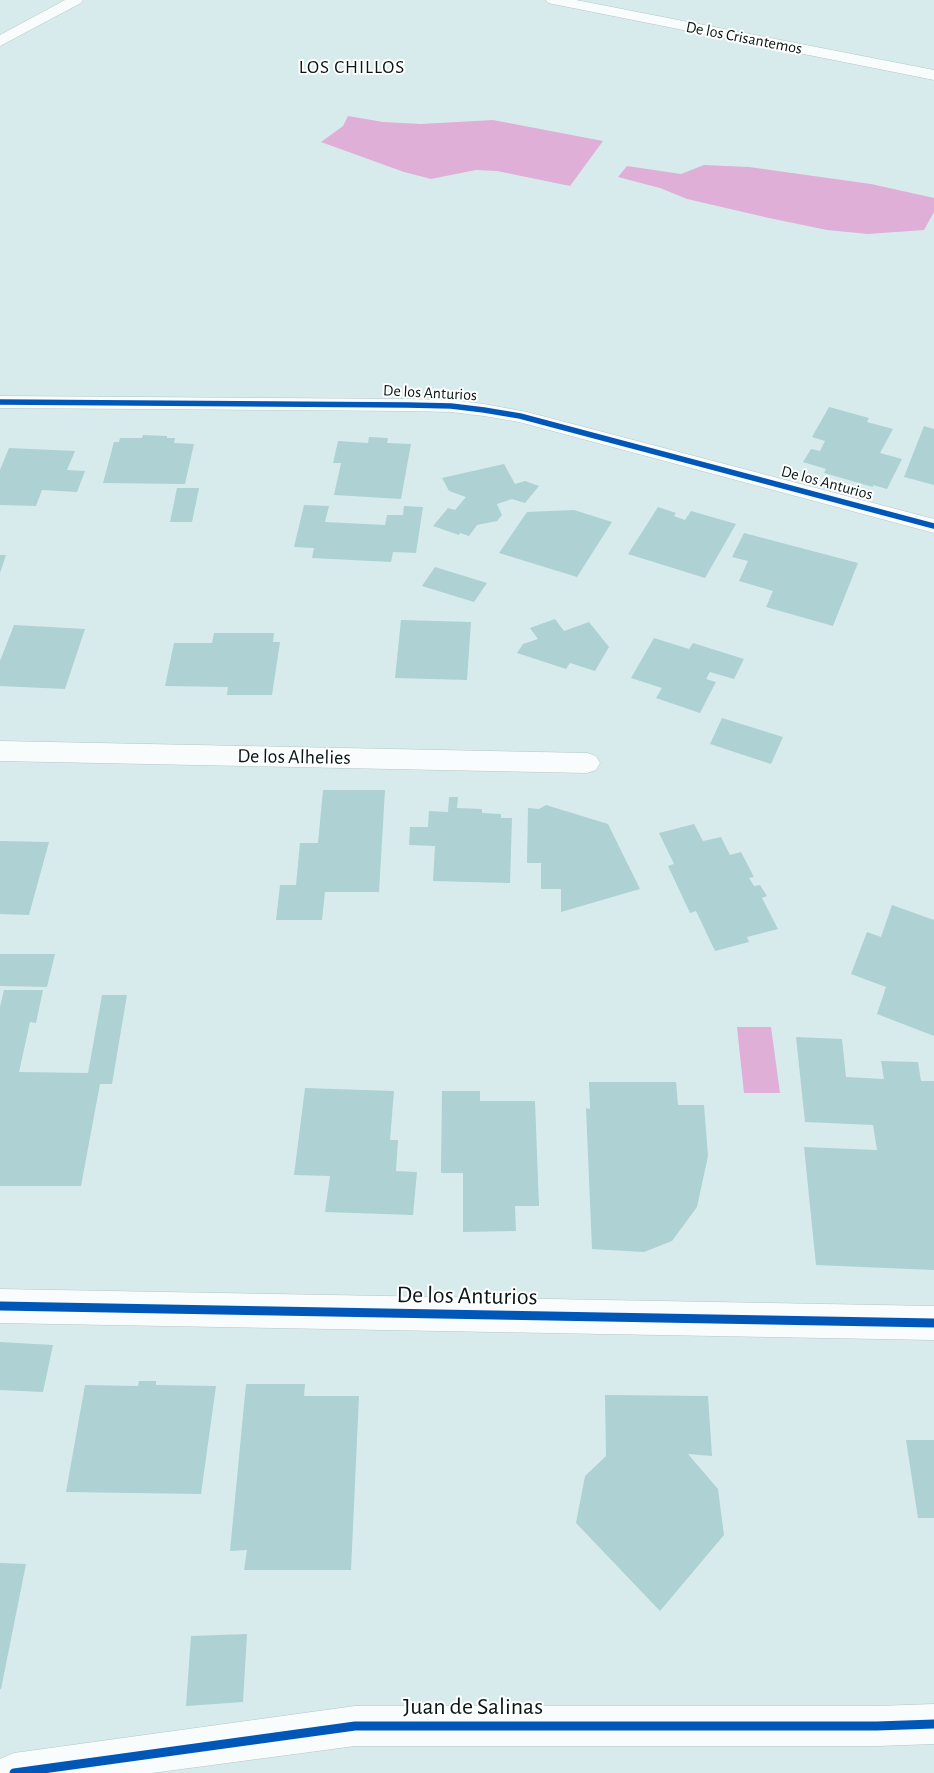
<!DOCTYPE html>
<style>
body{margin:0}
canvas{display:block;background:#d7ebec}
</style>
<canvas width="934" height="1773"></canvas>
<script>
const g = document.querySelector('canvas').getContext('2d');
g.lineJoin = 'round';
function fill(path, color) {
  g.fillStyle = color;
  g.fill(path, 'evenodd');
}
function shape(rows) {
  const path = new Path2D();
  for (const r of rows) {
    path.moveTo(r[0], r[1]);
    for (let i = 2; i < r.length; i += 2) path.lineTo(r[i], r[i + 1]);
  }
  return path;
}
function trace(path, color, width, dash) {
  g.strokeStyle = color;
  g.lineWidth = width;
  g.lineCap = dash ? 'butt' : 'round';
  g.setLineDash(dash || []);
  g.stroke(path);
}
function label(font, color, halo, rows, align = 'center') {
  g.font = font + ' "Alegreya Sans",sans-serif';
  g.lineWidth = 4;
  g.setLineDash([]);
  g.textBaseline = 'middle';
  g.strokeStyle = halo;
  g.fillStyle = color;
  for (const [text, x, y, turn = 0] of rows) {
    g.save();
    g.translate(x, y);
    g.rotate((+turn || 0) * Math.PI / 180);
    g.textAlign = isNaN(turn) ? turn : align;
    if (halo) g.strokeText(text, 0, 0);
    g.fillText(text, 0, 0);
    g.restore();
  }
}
const water = shape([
 [348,116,383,122,421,124,493,120,603,141,570,186,497,171,476,170,431,179,404,172,321,142,343,126],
 [704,165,749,167,871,184,934,198,934,212,924,230,868,234,827,230,769,218,687,199,660,188,618,177,627,166,681,174],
 [737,1027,771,1027,780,1093,744,1093]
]);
const building = shape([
 [829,407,869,418,867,422,893,429,880,453,902,459,887,489,873,485,873,487,824,473,826,469,803,462,811,449,820,451,825,441,812,437],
 [924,426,934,429,934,485,904,477],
 [143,435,167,436,167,438,175,438,174,443,194,444,185,484,103,483,114,442,119,442,120,438,142,438],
 [369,437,388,438,387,443,411,444,401,499,334,495,341,463,333,463,338,441,368,443],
 [9,448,75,451,67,470,85,471,77,492,42,490,36,506,0,505,0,470],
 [504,464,515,484,525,481,539,486,525,503,512,499,497,504,502,515,497,521,477,525,469,536,460,533,459,535,433,526,448,508,455,510,466,497,449,491,442,478],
 [177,488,199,488,192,522,170,522],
 [304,505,329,506,325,522,385,525,387,515,403,515,404,506,423,507,416,553,393,552,391,562,312,558,314,548,294,547],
 [658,507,676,513,674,516,685,520,691,511,736,524,705,578,628,554],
 [574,510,612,522,577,577,499,553,527,512],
 [744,533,858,563,833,626,766,607,773,591,739,581,748,561,732,557],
 [0,555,6,555,0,573],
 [435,567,487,583,474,602,422,586],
 [555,619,564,631,589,622,609,647,595,671,570,663,566,669,517,653,523,644,538,639,530,628],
 [401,620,471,622,467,680,395,678],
 [14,625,85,629,65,689,0,686,0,661],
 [214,633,274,633,273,642,280,642,272,695,227,695,228,687,165,686,174,643,212,643],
 [654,638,689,649,693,643,744,659,734,679,710,672,706,679,716,682,700,713,656,698,662,688,631,678],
 [722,718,783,737,771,764,710,744],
 [323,790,385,790,379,892,325,892,322,920,276,920,280,885,296,885,300,843,318,843],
 [449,797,458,797,457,808,482,809,482,813,501,814,501,818,512,818,510,883,433,881,435,846,409,845,410,827,428,827,429,811,448,812],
 [546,805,608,824,640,889,561,912,561,889,541,889,541,863,527,863,528,808,539,809],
 [694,824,703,841,721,837,730,855,741,852,754,877,749,878,754,886,760,885,767,896,762,898,778,929,747,937,749,942,715,951,696,911,690,913,668,866,674,864,659,833],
 [0,841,49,842,29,915,0,914],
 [892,905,934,920,934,1036,877,1014,886,987,851,974,867,932,881,937],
 [0,954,55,954,47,987,0,986],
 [4,990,43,990,36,1023,30,1022,19,1072,88,1073,102,995,127,995,112,1084,100,1084,81,1186,0,1186,0,1007],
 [796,1037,842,1039,846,1077,884,1079,881,1061,918,1062,921,1081,934,1081,934,1270,816,1265,804,1147,877,1150,873,1125,805,1122],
 [589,1082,676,1082,678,1105,704,1105,708,1156,697,1207,672,1241,644,1252,592,1249,586,1108,590,1109],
 [305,1088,394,1091,390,1140,398,1140,396,1171,417,1172,413,1215,325,1212,330,1176,294,1175],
 [442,1091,480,1091,480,1101,535,1101,539,1206,515,1206,516,1231,463,1232,463,1173,441,1173],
 [0,1342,53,1345,43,1392,0,1390],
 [139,1381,156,1381,156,1385,216,1386,201,1494,66,1492,85,1385,138,1386],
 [246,1384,305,1384,304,1396,359,1396,351,1570,244,1570,247,1550,230,1551],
 [605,1395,708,1396,712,1456,688,1454,718,1489,724,1535,660,1611,576,1523,585,1476,606,1456],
 [906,1440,934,1440,934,1518,918,1518],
 [0,1563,26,1564,1,1689,0,1689],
 [247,1634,243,1702,186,1706,191,1636]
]);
const minor = shape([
 [65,0,83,0,81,3,0,46,0,35,65,0],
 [546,0,576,0,934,70,934,80,553,4,548,3,546,0],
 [0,396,408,399,451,400,484,404,527,412,934,519,934,533,519,422,484,416,451,412,408,411,0,408,0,396],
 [0,741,587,753,596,756,600,763,596,770,587,773,0,761,0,741],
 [0,1289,934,1306,934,1340,0,1323,0,1289],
 [934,1704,934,1744,877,1746,355,1746,152,1773,0,1773,0,1759,14,1753,355,1706,877,1706,934,1704]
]);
const cyclewayFar1 = shape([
 [0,402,408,405,451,406,484,410,520,416,934,526]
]);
const cycleway = shape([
 [0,1306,934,1323],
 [14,1773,355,1726,877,1726,934,1724]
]);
const farStreetnames = [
 ["De los Crisantemos",744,38,11],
 ["De los Anturios",430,393,3],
 ["De los Anturios",827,483,15]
];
const farQuarternames = [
 ["LOS CHILLOS",352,67]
];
const streetNames = [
 ["De los Alhelies",294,757,1]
];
const nearStreetnames = [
 ["De los Anturios",467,1296,1],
 ["Juan de Salinas",473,1707]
];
fill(water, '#dfafd7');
fill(building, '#aed1d3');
trace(minor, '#b6c6c6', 1);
fill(minor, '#f9fcfc');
trace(cyclewayFar1, '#0057b8', 5.5);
trace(cycleway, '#0057b8', 9);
label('16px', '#081616', '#fff', farStreetnames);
g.letterSpacing = '1px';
label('19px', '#081616', '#fff', farQuarternames);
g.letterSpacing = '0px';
label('20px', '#081616', '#fff', streetNames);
label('24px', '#081616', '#fff', nearStreetnames);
</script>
